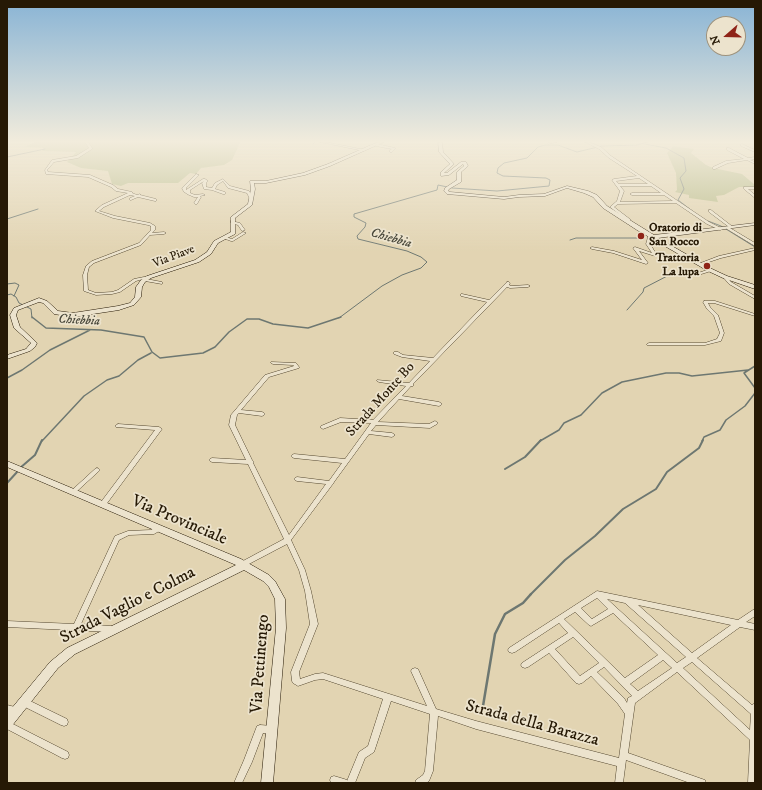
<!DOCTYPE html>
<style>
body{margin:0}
#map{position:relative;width:762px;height:790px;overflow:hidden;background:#e2d4b2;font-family:"IM FELL DW Pica",serif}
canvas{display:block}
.frame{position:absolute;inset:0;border:8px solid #261905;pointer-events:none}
.north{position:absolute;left:706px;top:16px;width:40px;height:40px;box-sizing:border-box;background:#ece3cd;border:1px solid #9d927d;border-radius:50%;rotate:250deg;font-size:11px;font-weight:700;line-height:16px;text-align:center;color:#261905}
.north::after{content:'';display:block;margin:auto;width:14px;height:18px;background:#8f2418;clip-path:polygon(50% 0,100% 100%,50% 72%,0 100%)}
</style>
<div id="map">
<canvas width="762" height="790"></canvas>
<div class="frame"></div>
<div class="north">N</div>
</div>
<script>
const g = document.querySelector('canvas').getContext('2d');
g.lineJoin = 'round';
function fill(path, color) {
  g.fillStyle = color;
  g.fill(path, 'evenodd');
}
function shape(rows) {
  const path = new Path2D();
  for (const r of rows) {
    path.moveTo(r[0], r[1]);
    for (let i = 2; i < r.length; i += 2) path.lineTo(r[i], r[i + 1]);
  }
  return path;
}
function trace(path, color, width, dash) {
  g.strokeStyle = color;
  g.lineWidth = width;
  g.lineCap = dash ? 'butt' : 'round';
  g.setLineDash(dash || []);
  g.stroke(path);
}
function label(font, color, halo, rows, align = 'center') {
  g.font = font + ' "IM FELL DW Pica",serif';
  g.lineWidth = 3.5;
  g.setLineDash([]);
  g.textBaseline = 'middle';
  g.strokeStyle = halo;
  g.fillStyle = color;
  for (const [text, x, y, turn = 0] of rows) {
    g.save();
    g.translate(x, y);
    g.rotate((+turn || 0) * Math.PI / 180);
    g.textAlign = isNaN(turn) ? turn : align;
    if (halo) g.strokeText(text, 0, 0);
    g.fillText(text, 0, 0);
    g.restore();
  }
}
const green = shape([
 [34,142,239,142,240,143,232,160,224,165,201,168,196,174,190,173,178,183,128,183,121,186,112,184,108,171,81,168,67,162,76,152,42,151,44,148,25,147],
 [673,146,694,149,691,153,706,165,713,168,742,174,755,185,755,187,739,187,724,195,716,196,718,202,689,198,689,195,675,192,677,190,676,173,667,153]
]);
const streamFar3 = shape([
 [313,144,315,142],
 [645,144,666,148,684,158,686,171,680,178,684,189,678,200,699,216],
 [7,157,45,149],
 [7,219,38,209],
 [708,221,721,226,755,247],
 [570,240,576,238,641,238],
 [7,284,15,283,19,285,14,296],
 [7,295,11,294,16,297,19,303,31,309,32,318],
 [627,310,643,292,644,288,675,272],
 [339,318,382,286,402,275,421,268,427,262,421,257,407,251,358,239,357,236,365,227,366,223,354,217,354,214,437,190,438,185,452,188,497,191,549,186,550,180,546,178,503,176,497,173,498,168,504,163,527,158,538,147,545,145,558,145,577,152,602,146,637,145,648,142]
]);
const streamFar2 = shape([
 [32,317,46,328,101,330,144,337,152,352,160,358,203,353,215,347,229,332,247,319,259,319,273,324,308,328,341,317],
 [755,366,744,373,755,388],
 [7,378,22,370,50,350,90,330],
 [42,441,84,396,107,380,119,376,138,360,151,353],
 [540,441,559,430,564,423,581,415,602,393,622,382,666,373,679,373,692,376,748,370],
 [702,441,704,437,720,430,726,420,745,406,755,393]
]);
const streamFar1 = shape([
 [20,468,35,455,42,440],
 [505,469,525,457,541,440],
 [7,483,18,471],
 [530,595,565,560,595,536,623,509,656,489,667,472,699,448,703,440]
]);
const stream = shape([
 [482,712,495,634,505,614,523,603,531,594]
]);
const street = shape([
 [7,142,9,142,8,143,7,142],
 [85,142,88,142,92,148,92,149,78,158,54,162,47,170,48,172,90,175,113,185,118,189,132,192,132,193,137,195,140,194,140,195,156,199,156,201,155,201,138,197,131,200,130,200,130,198,135,196,130,195,104,207,99,211,115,216,150,223,155,226,155,230,152,233,164,232,166,233,164,234,150,235,141,245,94,263,89,267,87,275,88,290,96,293,112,292,118,290,134,279,149,276,150,276,150,278,146,279,162,282,162,284,145,281,144,281,143,279,136,281,120,292,112,294,96,295,84,291,83,275,86,266,92,261,139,243,151,230,151,226,148,225,113,218,95,211,102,205,128,193,116,191,111,187,88,177,46,174,45,170,52,160,76,156,89,148,85,142],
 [320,142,326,142,365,150,364,151,320,142],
 [549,142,557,142,548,144,548,143,549,142],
 [585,142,589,142,601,147,611,156,709,222,723,229,720,230,707,224,676,203,618,204,614,207,631,220,628,221,610,207,617,201,620,191,612,180,614,179,637,176,609,158,599,149,585,142],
 [639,178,648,184,619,184,616,181,639,178],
 [620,186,651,186,661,193,632,193,630,194,632,195,664,195,673,201,620,202,624,191,620,186],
 [377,144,395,148,395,149,392,152,390,152,390,150,392,149,376,146,376,145,377,144],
 [742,144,755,150,755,152,741,146,741,144,742,144],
 [727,148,729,148,748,158,755,157,755,159,750,160,755,162,755,164,747,160,728,163,715,169,713,169,713,167,726,161,744,159,727,150,727,148],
 [196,174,199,175,186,188,186,190,203,179,205,179,208,181,206,183,206,187,212,188,215,183,223,179,230,186,249,191,253,198,250,199,247,193,228,188,223,181,217,185,215,189,225,192,225,194,223,194,212,190,204,189,202,183,204,181,190,190,190,193,195,195,203,194,205,195,200,196,201,197,197,204,195,204,194,203,198,197,194,197,187,194,186,193,184,192,182,188,196,174],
 [744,187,755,187,755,189,748,189,755,195,755,198,744,189,744,187],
 [709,210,711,210,733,227,730,228,755,243,755,246,727,229,727,227,729,227,709,212,709,210],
 [231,221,240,223,245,230,242,231,238,225,231,223,231,221],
 [243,232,246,233,233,241,231,241,223,238,225,237,232,239,243,232],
 [649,234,652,235,650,244,657,255,655,256,639,251,648,263,646,264,613,253,592,249,590,248,592,247,614,251,642,260,633,248,635,247,652,253,646,244,649,234],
 [755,248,755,250,721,258,700,265,698,264,719,256,755,248],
 [710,269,712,270,711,271,695,276,682,272,684,271,695,274,710,269],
 [724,276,726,276,731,282,755,296,755,299,729,284,723,277,724,276],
 [507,282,509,282,510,283,509,285,511,286,528,285,530,286,528,287,510,288,507,287,413,384,413,386,411,386,402,396,439,402,442,404,441,405,439,406,399,399,378,422,429,424,435,421,438,423,437,424,430,428,376,425,371,431,392,433,395,435,392,437,369,434,334,482,333,484,332,485,291,540,305,570,311,591,318,624,299,672,300,679,315,674,323,673,427,706,411,671,412,669,415,668,418,669,436,709,476,721,619,758,625,714,618,704,591,676,582,683,579,684,576,683,549,653,528,667,525,668,522,667,521,665,522,663,568,633,559,623,515,652,512,653,509,652,508,650,509,648,597,591,738,620,753,610,755,609,755,616,746,622,755,624,755,630,740,627,697,658,752,705,755,703,755,783,748,783,750,740,677,672,635,703,628,753,702,779,705,780,706,783,690,783,626,760,623,783,615,783,617,766,476,729,438,716,433,771,429,781,426,783,415,783,416,780,423,775,425,771,430,714,391,701,374,752,365,758,355,783,331,783,330,780,331,777,334,776,344,779,347,780,347,781,359,752,368,746,383,699,323,679,315,680,298,686,293,683,292,681,291,672,310,624,305,591,299,570,287,544,247,565,245,568,243,569,241,568,240,566,243,561,284,539,248,464,212,462,210,461,209,460,210,459,212,458,246,460,229,425,231,415,265,375,294,366,293,365,273,364,271,363,271,362,296,363,299,367,299,368,269,377,241,410,262,412,264,413,265,414,264,415,262,416,239,413,237,415,235,425,252,460,254,462,253,463,289,535,326,484,297,481,295,480,294,479,295,478,297,477,329,481,342,463,294,458,292,457,291,456,292,455,294,454,345,459,371,423,341,422,323,429,320,427,321,426,340,418,373,420,406,386,379,382,377,381,377,380,409,383,430,361,402,357,394,354,394,352,398,352,403,355,433,358,487,302,461,296,461,294,462,294,489,300,507,282],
 [597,598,608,609,592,619,581,608,597,598],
 [607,599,625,603,686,657,677,663,607,599],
 [638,605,731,625,692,653,638,605],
 [575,612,589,625,591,626,613,613,658,655,625,678,564,619,575,612],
 [573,637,599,663,580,676,555,649,573,637],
 [663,660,672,668,638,691,630,684,663,660],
 [692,662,751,714,750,730,683,668,692,662],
 [604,667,632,696,628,698,627,703,624,698,597,672,604,667],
 [704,301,715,301,755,314,755,316,714,303,708,303,710,307,718,315,724,333,721,341,705,345,647,345,647,344,649,343,705,343,717,339,720,333,714,316,707,309,703,302,704,301],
 [118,424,159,427,162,429,105,506,101,506,100,504,101,502,155,430,116,427,115,426,118,424],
 [97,468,99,469,100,470,99,471,75,493,71,493,70,492,71,491,95,469,97,468],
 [157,526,161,526,162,528,161,530,154,534,129,535,119,540,81,624,111,626,114,627,115,629,114,631,111,632,7,627,7,621,74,624,115,536,128,531,151,530,157,526],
 [24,698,67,719,68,722,67,725,64,726,61,725,21,705,20,702,21,699,24,698],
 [7,705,19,708,20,711,19,714,16,715,7,713,7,705],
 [7,721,68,752,69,755,68,758,65,759,62,758,7,729,7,721],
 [260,725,272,726,275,727,276,730,275,733,272,734,263,733,252,762,242,783,234,783,244,760,257,726,260,725]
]);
const secondary = shape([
 [378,142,384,142,330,166,305,175,266,183,254,183,255,189,252,205,235,218,235,234,218,243,211,254,199,262,151,278,145,282,142,287,141,297,134,305,119,310,73,317,54,314,43,303,39,302,18,310,16,315,20,327,37,343,35,347,30,351,7,359,7,355,26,349,31,343,14,328,10,315,14,308,39,298,47,301,58,311,73,313,118,306,130,303,135,297,136,287,141,280,147,276,195,260,207,252,214,241,231,232,231,217,248,204,251,189,250,181,266,181,303,173,328,164,378,142],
 [438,142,442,142,443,152,454,164,444,173,447,173,461,162,466,162,468,166,461,172,461,182,449,189,448,191,450,192,504,197,519,195,544,194,567,186,588,191,597,195,607,206,654,235,755,223,755,225,658,238,712,269,727,276,755,285,755,289,723,278,708,271,637,230,603,208,593,197,584,193,567,188,545,196,519,197,504,199,447,194,444,191,445,188,457,180,457,172,464,166,463,164,449,175,441,176,441,172,450,164,439,152,438,142],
 [7,461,241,559,269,575,275,581,285,599,286,628,273,783,261,783,276,628,275,599,269,587,263,581,244,570,75,654,58,668,11,727,7,728,7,714,50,662,67,648,236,565,7,467,7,461]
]);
const markers = [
 [641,236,4,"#8f2418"],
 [707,266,4,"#8f2418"]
];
const farPoinames = [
 ["Oratorio di",649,229],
 ["San Rocco",649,243],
 ["Trattoria",699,259,"right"],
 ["La lupa",699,273,"right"]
];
const farStreetnames = [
 ["Via Piave",174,257,-21]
];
const farWaternames = [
 ["Chiebbia",391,239,16],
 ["Chiebbia",79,321,3]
];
const streetNames = [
 ["Strada Monte Bo",381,400,-48]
];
const nearStreetnames = [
 ["Via Provinciale",179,521,23],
 ["Strada Vaglio e Colma",128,606,-27],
 ["Via Pettinengo",261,664,-86],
 ["Strada della Barazza",532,724,15]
];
fill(green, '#b8bb89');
trace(streamFar3, '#6d7771', 1);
trace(streamFar2, '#6d7771', 1.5);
trace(streamFar1, '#6d7771', 2);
trace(stream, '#6d7771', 2.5);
trace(street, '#554830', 1);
trace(secondary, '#261905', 1);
fill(street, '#ece3cd');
fill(secondary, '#ece3cd');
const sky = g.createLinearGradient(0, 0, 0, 253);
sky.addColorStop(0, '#89b4d5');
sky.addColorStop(0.56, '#f2ecdc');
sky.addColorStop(1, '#f2ecdc00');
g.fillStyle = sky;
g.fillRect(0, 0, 762, 253);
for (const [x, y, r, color] of markers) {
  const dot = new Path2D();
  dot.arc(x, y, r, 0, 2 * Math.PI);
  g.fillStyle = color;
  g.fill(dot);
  trace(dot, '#ece3cd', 1.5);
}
label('bold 12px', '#261905', '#ece3cd', farPoinames, 'left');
label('12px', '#261905', '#ece3cd', farStreetnames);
label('italic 13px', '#49483b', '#ece3cd', farWaternames);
label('14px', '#261905', '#ece3cd', streetNames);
label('17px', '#261905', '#ece3cd', nearStreetnames);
</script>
